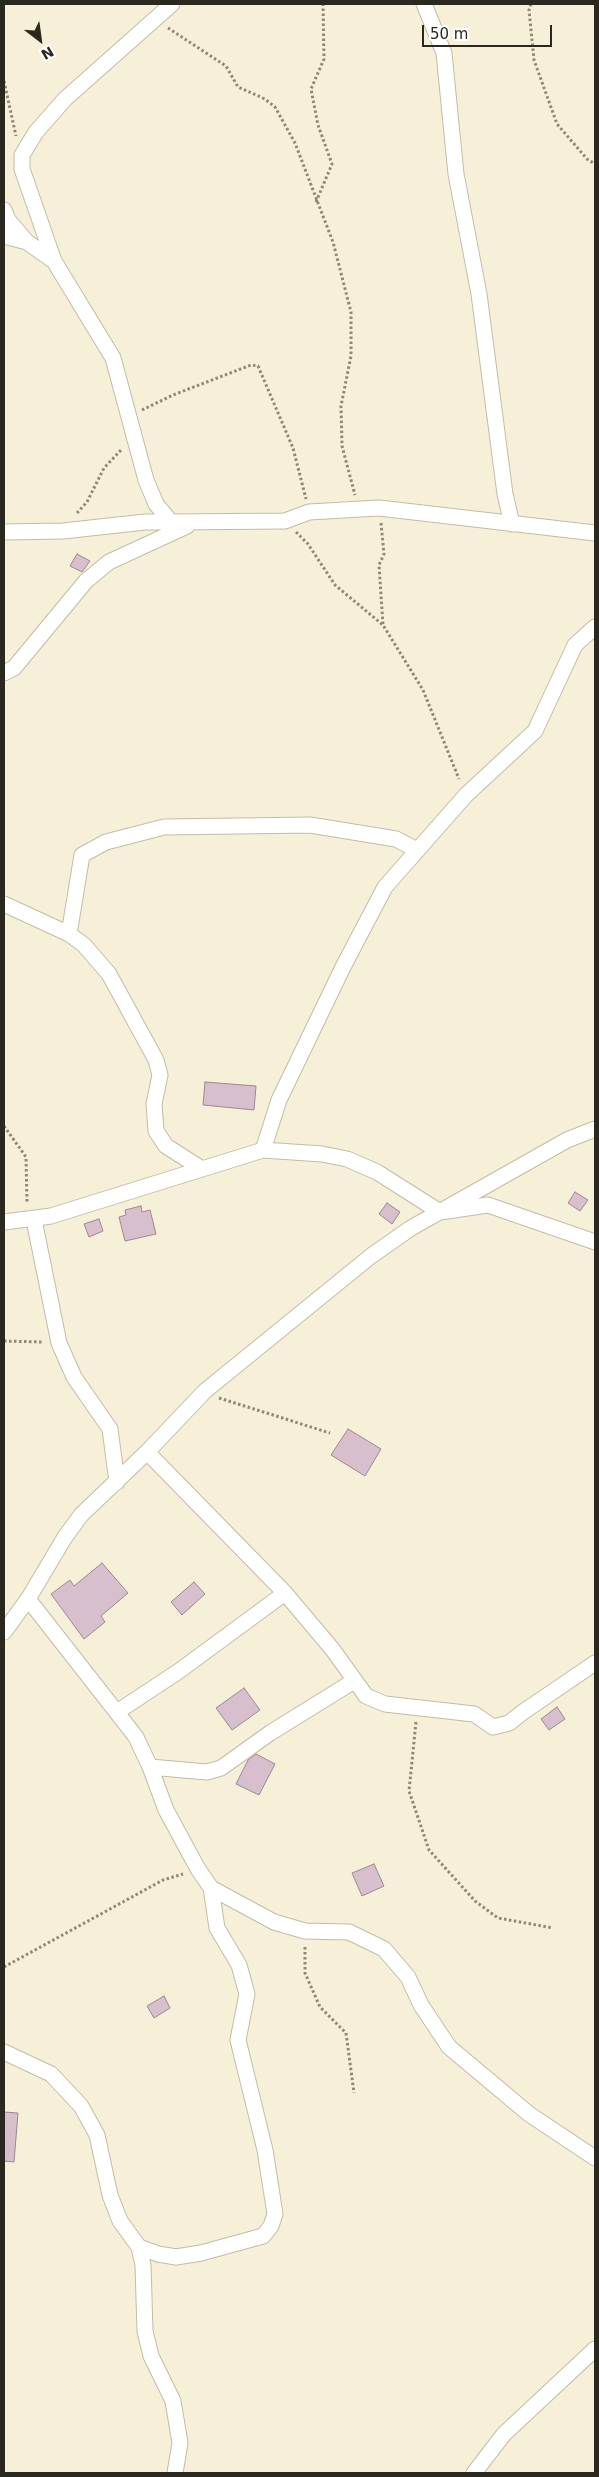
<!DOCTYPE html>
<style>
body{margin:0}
#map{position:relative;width:599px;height:2477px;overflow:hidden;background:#f7f0d8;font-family:"DejaVu Sans",sans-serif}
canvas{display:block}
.frame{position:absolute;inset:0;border:5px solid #2b281f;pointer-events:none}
.north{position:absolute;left:15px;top:15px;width:50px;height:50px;-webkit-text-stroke:4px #fff;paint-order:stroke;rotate:150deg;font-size:14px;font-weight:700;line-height:20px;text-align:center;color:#2b281f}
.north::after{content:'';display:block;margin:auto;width:18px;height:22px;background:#2b281f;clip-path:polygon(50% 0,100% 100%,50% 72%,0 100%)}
.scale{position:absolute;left:422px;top:25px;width:130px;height:22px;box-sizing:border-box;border:2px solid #2b281f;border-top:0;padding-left:6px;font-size:15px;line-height:18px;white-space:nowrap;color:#2b281f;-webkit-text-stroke:4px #fff;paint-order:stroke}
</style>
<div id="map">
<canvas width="599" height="2477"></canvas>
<div class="frame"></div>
<div class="north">N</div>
<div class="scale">50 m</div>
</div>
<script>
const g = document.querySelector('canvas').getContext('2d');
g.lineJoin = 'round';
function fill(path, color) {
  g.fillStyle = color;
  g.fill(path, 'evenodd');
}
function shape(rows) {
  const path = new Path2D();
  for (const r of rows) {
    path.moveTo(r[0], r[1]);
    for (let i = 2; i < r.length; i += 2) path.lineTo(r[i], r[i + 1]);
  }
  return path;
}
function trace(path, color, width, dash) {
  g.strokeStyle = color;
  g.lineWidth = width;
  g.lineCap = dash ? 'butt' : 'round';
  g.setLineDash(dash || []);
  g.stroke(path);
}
const building = shape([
 [77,554,90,561,82,572,70,566,77,554],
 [205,1082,256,1086,254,1110,203,1105,205,1082],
 [575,1192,588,1200,580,1211,568,1203,575,1192],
 [387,1203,400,1212,392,1224,379,1214,387,1203],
 [141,1206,142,1212,150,1210,156,1234,125,1241,119,1217,126,1215,125,1210,141,1206],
 [99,1219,103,1231,89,1237,84,1224,99,1219],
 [348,1429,381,1449,365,1476,331,1455,348,1429],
 [102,1563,128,1593,101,1616,105,1622,84,1639,51,1594,70,1580,74,1586,102,1563],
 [194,1582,205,1594,182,1615,171,1602,194,1582],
 [244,1688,260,1710,232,1730,216,1708,244,1688],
 [557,1707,565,1719,549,1730,541,1719,557,1707],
 [256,1754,275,1764,259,1795,236,1784,248,1760,256,1754],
 [374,1864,384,1886,362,1896,352,1873,374,1864],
 [164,1996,170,2008,154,2018,147,2006,164,1996],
 [4,2112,18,2113,14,2162,4,2161,4,2112]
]);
const path = shape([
 [531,4,529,10,534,60,557,124,587,159,595,164],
 [168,28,226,66,238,87,265,99,275,107,295,143,333,242,351,312,351,356,341,406,342,446,355,495],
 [4,81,16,136],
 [316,202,332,164,318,125,311,89,324,59,323,4],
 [142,410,173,395,251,365,258,366,293,448,306,499],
 [77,513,87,502,104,468,122,449],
 [381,523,384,554,379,565,383,625],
 [296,532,308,544,335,585,383,625,423,690,459,779],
 [4,1126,26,1157,27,1203],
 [4,1341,43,1342],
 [219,1398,330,1433],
 [416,1722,409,1791,429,1850,475,1901,498,1918,553,1928],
 [305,1947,305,1973,320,2007,346,2033,354,2093],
 [4,1967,163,1880,183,1874]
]);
const street = shape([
 [424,4,444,53,456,174,479,294,505,494,512,524],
 [4,210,8,220,27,242,54,261,113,358,146,480,156,504,171,522,285,521,309,512,379,508,595,533],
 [4,236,27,242],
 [54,261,22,169,22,155,36,132,65,99,172,4],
 [4,532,63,531,145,522,171,522],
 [4,673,14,668,86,581,109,562,187,526],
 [4,904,69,934,84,945,109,974,156,1060,160,1075,154,1104,156,1131,166,1146,202,1169],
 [69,934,82,855,106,842,164,827,310,825,396,839,417,850],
 [263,1150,279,1100,343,967,385,887,466,795,535,731,575,645,595,627],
 [34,1220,59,1343,74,1377,110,1429,117,1482],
 [4,1222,51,1216,263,1150,322,1154,347,1159,377,1172,440,1212,488,1205,595,1242],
 [147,1452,285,1593,333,1650,366,1696,385,1704,474,1714,493,1727,509,1723,523,1712,595,1663],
 [28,1599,136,1737,150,1767,166,1810,198,1869,211,1888,274,1922,305,1931,349,1932,384,1949,408,1977,421,2005,449,2047,529,2114,595,2158],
 [4,1632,28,1599,65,1537,81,1515,147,1452,205,1391,371,1256,411,1228,567,1140,595,1129],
 [117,1712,179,1671,285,1593],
 [150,1767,207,1772,221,1768,270,1733,354,1681],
 [4,2052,51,2074,81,2106,97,2135,110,2195,120,2221,139,2247,143,2265,145,2331,151,2356,173,2401,180,2443,175,2473],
 [139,2247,158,2254,176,2257,201,2253,263,2236,271,2226,275,2214,265,2150,238,2040,247,1994,239,1965,217,1928,211,1888],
 [474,2473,504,2434,595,2349]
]);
fill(building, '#d7bfcd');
trace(building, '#9d8794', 1);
trace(street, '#c3bca5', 17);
trace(path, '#8d8877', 3, [2.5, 2.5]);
trace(street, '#fff', 15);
</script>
